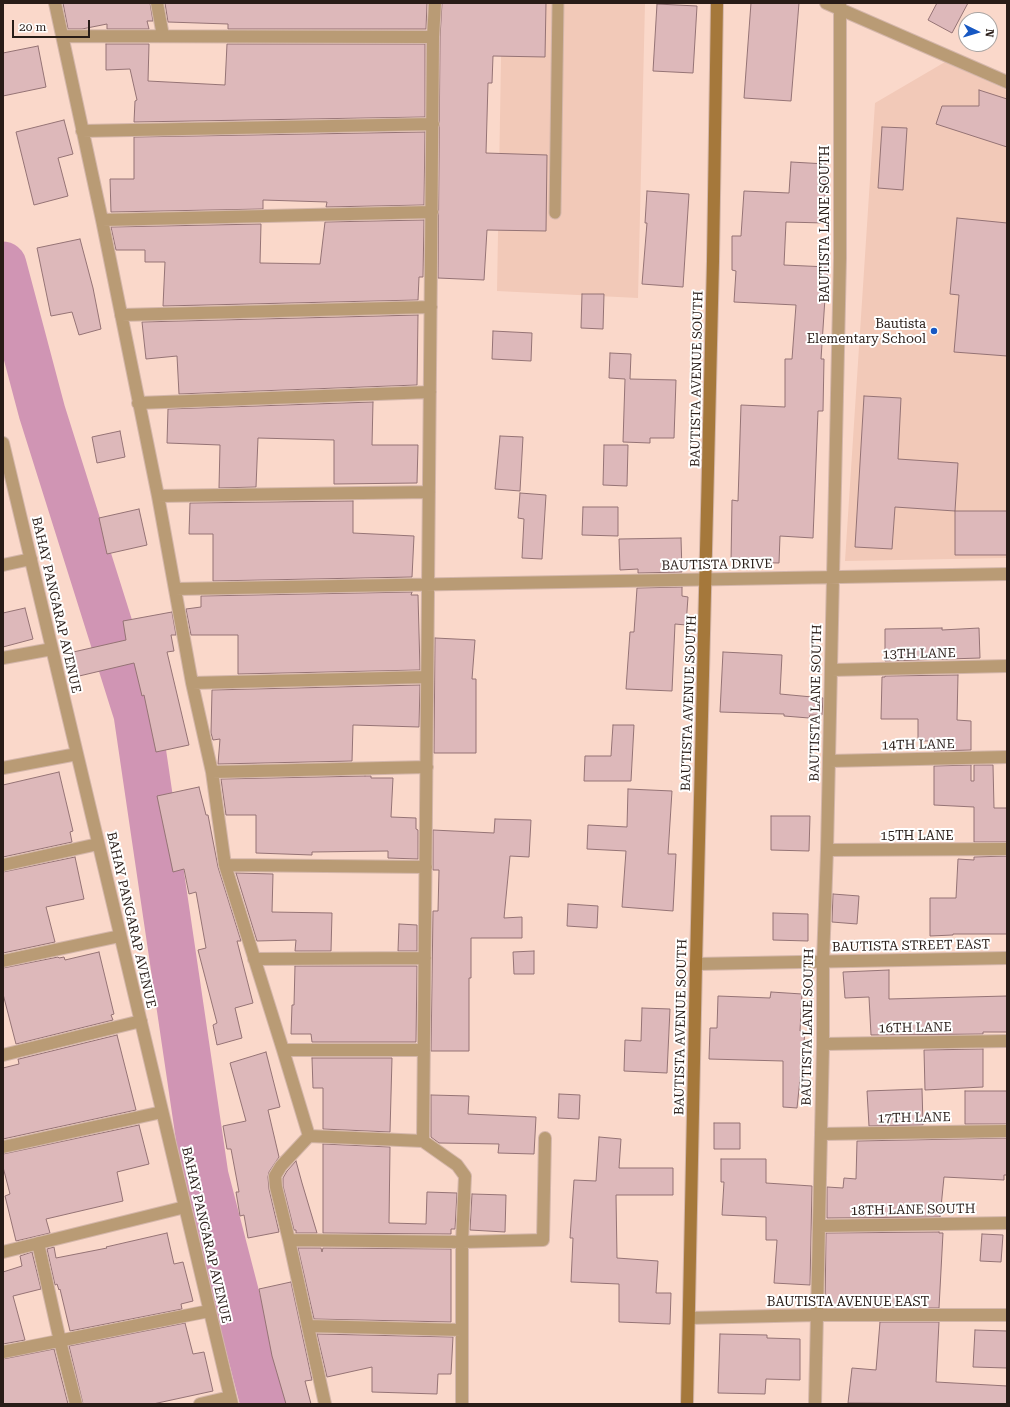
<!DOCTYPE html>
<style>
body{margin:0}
#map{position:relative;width:1010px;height:1407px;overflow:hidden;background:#fad8ca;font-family:"Roboto Serif",serif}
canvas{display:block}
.frame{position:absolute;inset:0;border:4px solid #281c17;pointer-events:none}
.north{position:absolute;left:958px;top:12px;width:40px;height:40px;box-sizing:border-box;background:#fff;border:1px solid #a9a4a2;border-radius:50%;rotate:95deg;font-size:11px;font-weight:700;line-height:16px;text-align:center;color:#281c17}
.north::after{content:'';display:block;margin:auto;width:14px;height:18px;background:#1758c3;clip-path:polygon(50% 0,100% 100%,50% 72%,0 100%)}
.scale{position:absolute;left:12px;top:20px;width:78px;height:18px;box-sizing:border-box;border:2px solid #281c17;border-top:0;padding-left:5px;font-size:12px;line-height:14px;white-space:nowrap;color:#281c17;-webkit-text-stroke:3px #fff;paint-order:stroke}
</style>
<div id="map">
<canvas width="1010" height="1407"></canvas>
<div class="frame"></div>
<div class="north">N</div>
<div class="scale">20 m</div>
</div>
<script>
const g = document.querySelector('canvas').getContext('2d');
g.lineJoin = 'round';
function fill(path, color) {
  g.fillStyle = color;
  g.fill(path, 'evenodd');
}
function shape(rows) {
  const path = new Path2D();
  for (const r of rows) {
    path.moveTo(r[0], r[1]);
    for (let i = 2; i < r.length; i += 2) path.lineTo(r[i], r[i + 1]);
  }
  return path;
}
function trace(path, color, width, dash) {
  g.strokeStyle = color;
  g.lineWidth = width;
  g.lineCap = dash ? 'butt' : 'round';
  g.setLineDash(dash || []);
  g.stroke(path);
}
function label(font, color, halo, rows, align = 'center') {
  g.font = font + ' "Roboto Serif",serif';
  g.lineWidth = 4;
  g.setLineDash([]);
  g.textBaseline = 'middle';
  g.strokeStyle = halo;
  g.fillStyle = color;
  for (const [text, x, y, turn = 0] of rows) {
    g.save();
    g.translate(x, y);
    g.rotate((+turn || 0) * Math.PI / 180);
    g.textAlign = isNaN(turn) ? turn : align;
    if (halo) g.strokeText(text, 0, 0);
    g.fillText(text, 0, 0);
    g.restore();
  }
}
const built = shape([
 [502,3,645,3,638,298,497,291],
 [945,62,1007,90,1007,558,845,561,875,103]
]);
const river = shape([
 [3,265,42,412,137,714,205,1176,264,1404]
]);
const building = shape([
 [63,3,150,3,153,21,147,21,149,29,107,29,107,24,82,29,68,29,63,3],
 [165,3,427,3,426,29,228,29,228,24,168,22,165,3],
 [442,3,546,3,545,57,493,56,492,83,488,83,486,153,547,155,546,231,487,230,484,280,438,278,440,37,442,3],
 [751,3,799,3,791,101,744,98,751,3],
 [937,3,968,3,952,33,928,20,937,3],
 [657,4,697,6,693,73,653,71,657,4],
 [106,44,149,44,148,81,225,85,227,44,425,44,425,117,134,122,135,101,137,100,130,69,106,70,106,44],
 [38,46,46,87,3,96,3,53,38,46],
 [979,90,1007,99,1007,147,936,124,942,106,979,106,979,90],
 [64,120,73,154,58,158,68,196,34,205,16,132,64,120],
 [882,127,907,128,903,190,878,188,882,127],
 [425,132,424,205,326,207,327,202,263,200,263,209,111,212,110,179,134,179,134,137,425,132],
 [791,162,826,164,824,223,786,222,784,265,828,267,827,298,825,298,821,359,824,359,823,411,818,411,813,538,780,536,779,563,731,562,732,500,738,501,741,405,785,407,785,359,792,359,796,305,734,302,736,271,732,270,732,236,741,236,744,191,789,193,791,162],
 [647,191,689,194,683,287,642,284,647,223,645,223,647,191],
 [957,218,1007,223,1007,356,954,352,959,295,950,294,957,218],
 [424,220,423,277,419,277,418,300,163,306,165,262,145,262,145,250,116,250,111,227,261,224,260,263,320,264,325,222,424,220],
 [80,239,93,288,101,329,79,335,72,312,51,316,37,248,80,239],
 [582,294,604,294,603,329,581,328,582,294],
 [418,315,417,385,179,394,177,356,146,359,142,322,418,315],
 [493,331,532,333,531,361,492,359,493,331],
 [610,353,631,354,630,379,676,380,674,438,650,438,650,443,623,442,625,379,609,378,610,353],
 [864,396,901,398,898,459,958,463,955,511,895,507,892,549,855,547,864,396],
 [373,402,372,445,418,445,417,483,334,484,334,440,258,438,256,487,219,488,220,445,167,443,168,409,373,402],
 [120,431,125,457,97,463,92,437,120,431],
 [500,436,523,437,520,491,495,489,500,436],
 [604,445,628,445,627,486,603,485,604,445],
 [520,493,546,495,542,559,522,558,524,519,518,518,520,493],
 [353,501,353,533,414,536,412,577,213,581,213,534,189,534,190,503,353,501],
 [583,507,618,507,618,536,582,535,583,507],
 [139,509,147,545,107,554,99,518,139,509],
 [955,511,1007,511,1007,555,955,555,955,511],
 [681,538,682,572,638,573,638,569,620,570,619,539,681,538],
 [682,587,682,596,688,597,686,625,675,624,672,691,626,689,630,632,634,632,637,588,682,587],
 [412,592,411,595,418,595,420,670,238,674,238,635,191,635,186,609,201,607,201,596,412,592],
 [25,608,33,639,3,647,3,613,25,608],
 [172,612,176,635,171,635,174,651,167,652,189,745,156,752,144,695,142,696,134,663,75,677,69,653,126,640,123,621,172,612],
 [942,628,942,630,979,628,980,658,885,661,885,629,942,628],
 [435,638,475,640,472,679,476,679,476,753,434,753,435,638],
 [723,652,782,655,780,694,823,698,822,715,810,715,809,718,784,716,784,714,720,712,723,652],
 [958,675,957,720,971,721,971,750,934,751,934,741,918,741,918,719,881,719,882,677,885,677,885,676,958,675],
 [420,685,419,727,353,725,352,761,218,764,220,739,213,740,211,733,212,690,420,685],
 [613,725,634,725,631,781,584,781,585,756,611,756,613,725],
 [971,765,971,781,974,781,974,765,993,765,994,808,1007,808,1007,842,974,842,974,807,934,805,934,766,971,765],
 [59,772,73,831,70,832,72,842,3,857,3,785,59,772],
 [365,776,371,776,371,778,393,778,391,817,416,818,416,829,418,830,418,859,388,858,388,851,312,852,312,855,256,853,256,815,226,815,221,779,365,776],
 [199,787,206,815,208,815,218,867,241,941,237,941,253,1003,235,1008,242,1038,217,1045,213,1025,217,1023,198,950,206,948,196,892,189,894,184,869,173,872,157,796,199,787],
 [628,789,672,791,668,854,676,854,673,911,622,907,626,851,587,849,588,825,627,827,628,789],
 [771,816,810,816,809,851,771,850,771,816],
 [495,819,531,820,529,857,510,856,504,918,522,917,522,938,471,938,471,978,469,978,469,1051,431,1051,433,911,438,911,439,870,433,870,433,830,494,833,495,819],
 [1007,856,1007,934,953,934,953,935,930,936,930,898,956,898,958,859,974,860,974,857,1007,856],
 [75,857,84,899,46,907,55,942,3,953,3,872,75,857],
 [236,873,273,874,272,912,332,913,331,951,295,951,296,940,257,941,236,873],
 [833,894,859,896,857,924,832,922,833,894],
 [568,904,598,906,597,928,567,926,568,904],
 [773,913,808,914,808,941,773,940,773,913],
 [399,924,417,925,417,951,398,951,399,924],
 [534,951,534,974,514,974,513,952,534,951],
 [99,952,114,1014,111,1015,113,1020,16,1044,3,994,3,968,58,957,59,958,64,957,65,960,99,952],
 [295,966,417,966,416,1042,312,1042,311,1034,291,1034,292,1005,294,1005,295,966],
 [889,970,889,999,1007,996,1007,1032,983,1032,983,1034,871,1035,869,997,845,998,843,972,889,970],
 [771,992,802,994,800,1031,805,1032,797,1108,783,1107,783,1061,709,1059,710,1028,717,1028,718,996,770,998,771,992],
 [642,1008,670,1009,667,1073,624,1071,625,1040,641,1041,642,1008],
 [117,1035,136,1110,3,1139,3,1068,19,1064,18,1059,19,1059,117,1035],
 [983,1049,983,1087,925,1090,924,1050,983,1049],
 [266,1052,280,1107,268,1110,279,1157,269,1172,268,1177,269,1189,279,1232,248,1238,244,1215,240,1216,236,1192,239,1192,231,1149,227,1149,223,1126,246,1121,230,1063,266,1052],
 [312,1058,392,1058,390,1132,323,1129,323,1088,313,1088,312,1058],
 [922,1089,923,1125,869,1126,867,1091,922,1089],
 [965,1091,1007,1091,1007,1124,965,1124,965,1091],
 [559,1094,580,1095,579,1119,558,1118,559,1094],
 [431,1095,469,1096,468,1114,536,1117,534,1154,498,1153,499,1144,439,1143,431,1137,431,1095],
 [714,1123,740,1123,740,1149,714,1149,714,1123],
 [139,1125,149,1164,117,1172,123,1201,46,1219,50,1233,16,1241,5,1196,10,1194,3,1167,3,1154,139,1125],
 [599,1137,621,1139,619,1168,673,1168,673,1195,616,1195,617,1258,658,1261,656,1293,671,1293,670,1324,619,1322,619,1284,571,1282,573,1238,570,1238,574,1180,596,1181,599,1137],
 [1007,1138,1007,1175,1004,1175,1004,1180,944,1177,940,1217,827,1218,827,1187,843,1188,844,1178,856,1179,857,1141,1007,1138],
 [323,1144,390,1147,389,1223,426,1224,427,1192,457,1193,455,1229,451,1229,451,1234,323,1233,323,1144],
 [721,1159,766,1159,766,1183,812,1186,810,1285,774,1283,777,1240,766,1240,766,1217,722,1215,724,1182,721,1182,721,1159],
 [296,1161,302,1183,317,1233,296,1233,296,1230,294,1230,283,1186,283,1178,287,1171,296,1161],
 [472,1194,506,1195,505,1232,470,1230,472,1194],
 [939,1232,939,1233,943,1233,939,1308,825,1308,826,1233,939,1232],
 [167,1233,174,1264,183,1262,193,1301,181,1304,182,1309,70,1331,60,1289,59,1290,57,1284,55,1285,47,1249,54,1247,56,1258,107,1248,106,1247,167,1233],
 [982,1234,1003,1235,1001,1262,980,1261,982,1234],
 [298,1248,321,1248,322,1252,323,1248,451,1249,451,1322,314,1319,298,1248],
 [32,1252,41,1289,13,1296,25,1340,3,1344,3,1272,22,1266,20,1256,32,1252],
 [291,1282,312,1380,305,1381,311,1404,286,1404,272,1356,259,1289,291,1282],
 [880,1322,939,1322,936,1382,1007,1386,1007,1404,848,1403,852,1368,876,1370,880,1322],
 [185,1323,193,1354,204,1352,213,1391,153,1404,83,1404,69,1346,185,1323],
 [975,1330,1007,1331,1007,1368,973,1367,975,1330],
 [317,1334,453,1337,451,1374,438,1374,437,1394,372,1392,372,1367,327,1377,317,1334],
 [720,1334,767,1335,767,1338,800,1339,800,1380,766,1379,765,1394,718,1393,720,1334],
 [54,1349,68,1404,3,1404,3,1359,54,1349]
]);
const lane = shape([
 [555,213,558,3]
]);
const street = shape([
 [55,3,102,220,158,496,192,683,212,772,225,865,283,1050,309,1136,423,1141],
 [157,3,163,36],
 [435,3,433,37,423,1141,457,1165,465,1176,462,1242,462,1404],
 [826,3,1007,82],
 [62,36,433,37],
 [82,131,433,124],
 [102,220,432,212],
 [121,315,431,307],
 [138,403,430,392],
 [3,443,232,1404],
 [158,496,429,492],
 [3,565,31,559],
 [175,589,1007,574],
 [3,658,52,649],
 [831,670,1007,666],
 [192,683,427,677],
 [829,761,1007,757],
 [3,768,77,754],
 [212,772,427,767],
 [827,850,1007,849],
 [3,865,98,844],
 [225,865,426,867],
 [254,959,425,958],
 [3,961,120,936],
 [696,964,1007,958],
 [823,1044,1007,1041],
 [283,1050,424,1050],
 [3,1055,141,1021],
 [821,1134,1007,1131],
 [309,1136,281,1166,275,1176,276,1187,289,1240,325,1404],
 [3,1147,162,1112],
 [819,1226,1007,1223],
 [289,1240,462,1242,543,1240,545,1138],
 [38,1243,60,1341,76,1404],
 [3,1252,185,1207],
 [689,1318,817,1315,1007,1315],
 [308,1326,462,1330],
 [3,1352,209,1311],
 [200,1404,230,1397],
 [815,1404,823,1044,823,961,827,850,840,258,840,3]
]);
const secondary = shape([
 [687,1404,696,964,713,261,717,3]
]);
const markers = [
 [934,331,4,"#1758c3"]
];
const streetNames = [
 ["BAUTISTA LANE SOUTH",825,224,-90],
 ["BAUTISTA AVENUE SOUTH",697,379,-89],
 ["BAUTISTA DRIVE",717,565,-1],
 ["BAHAY PANGARAP AVENUE",56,605,77],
 ["13TH LANE",919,654,-1],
 ["BAUTISTA AVENUE SOUTH",689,703,-88],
 ["BAUTISTA LANE SOUTH",816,703,-89],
 ["14TH LANE",918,745,-1],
 ["15TH LANE",917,836],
 ["BAHAY PANGARAP AVENUE",131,920,77],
 ["BAUTISTA STREET EAST",911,946,-1],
 ["BAUTISTA AVENUE SOUTH",681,1027,-89],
 ["BAUTISTA LANE SOUTH",808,1027,-89],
 ["16TH LANE",915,1028,-1],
 ["17TH LANE",914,1118,-1],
 ["18TH LANE SOUTH",913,1210,-1],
 ["BAHAY PANGARAP AVENUE",206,1235,77],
 ["BAUTISTA AVENUE EAST",848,1302]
];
const poiNames = [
 ["Bautista",926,324],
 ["Elementary School",926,339]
];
fill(built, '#f2c9b8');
trace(river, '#d095b4', 47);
fill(building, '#ddb8ba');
trace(building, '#957375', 1);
trace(lane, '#d4b6aa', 13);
trace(street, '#d4b6aa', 14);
trace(secondary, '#d4b6aa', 14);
trace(lane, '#b99b75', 11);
trace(street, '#b99b75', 12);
trace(secondary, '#a5783b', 12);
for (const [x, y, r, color] of markers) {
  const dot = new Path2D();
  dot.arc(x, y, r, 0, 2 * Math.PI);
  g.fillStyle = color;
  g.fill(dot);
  trace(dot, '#fff', 1.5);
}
label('13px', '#281c17', '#fff', streetNames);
label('13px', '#281c17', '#fff', poiNames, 'right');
</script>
